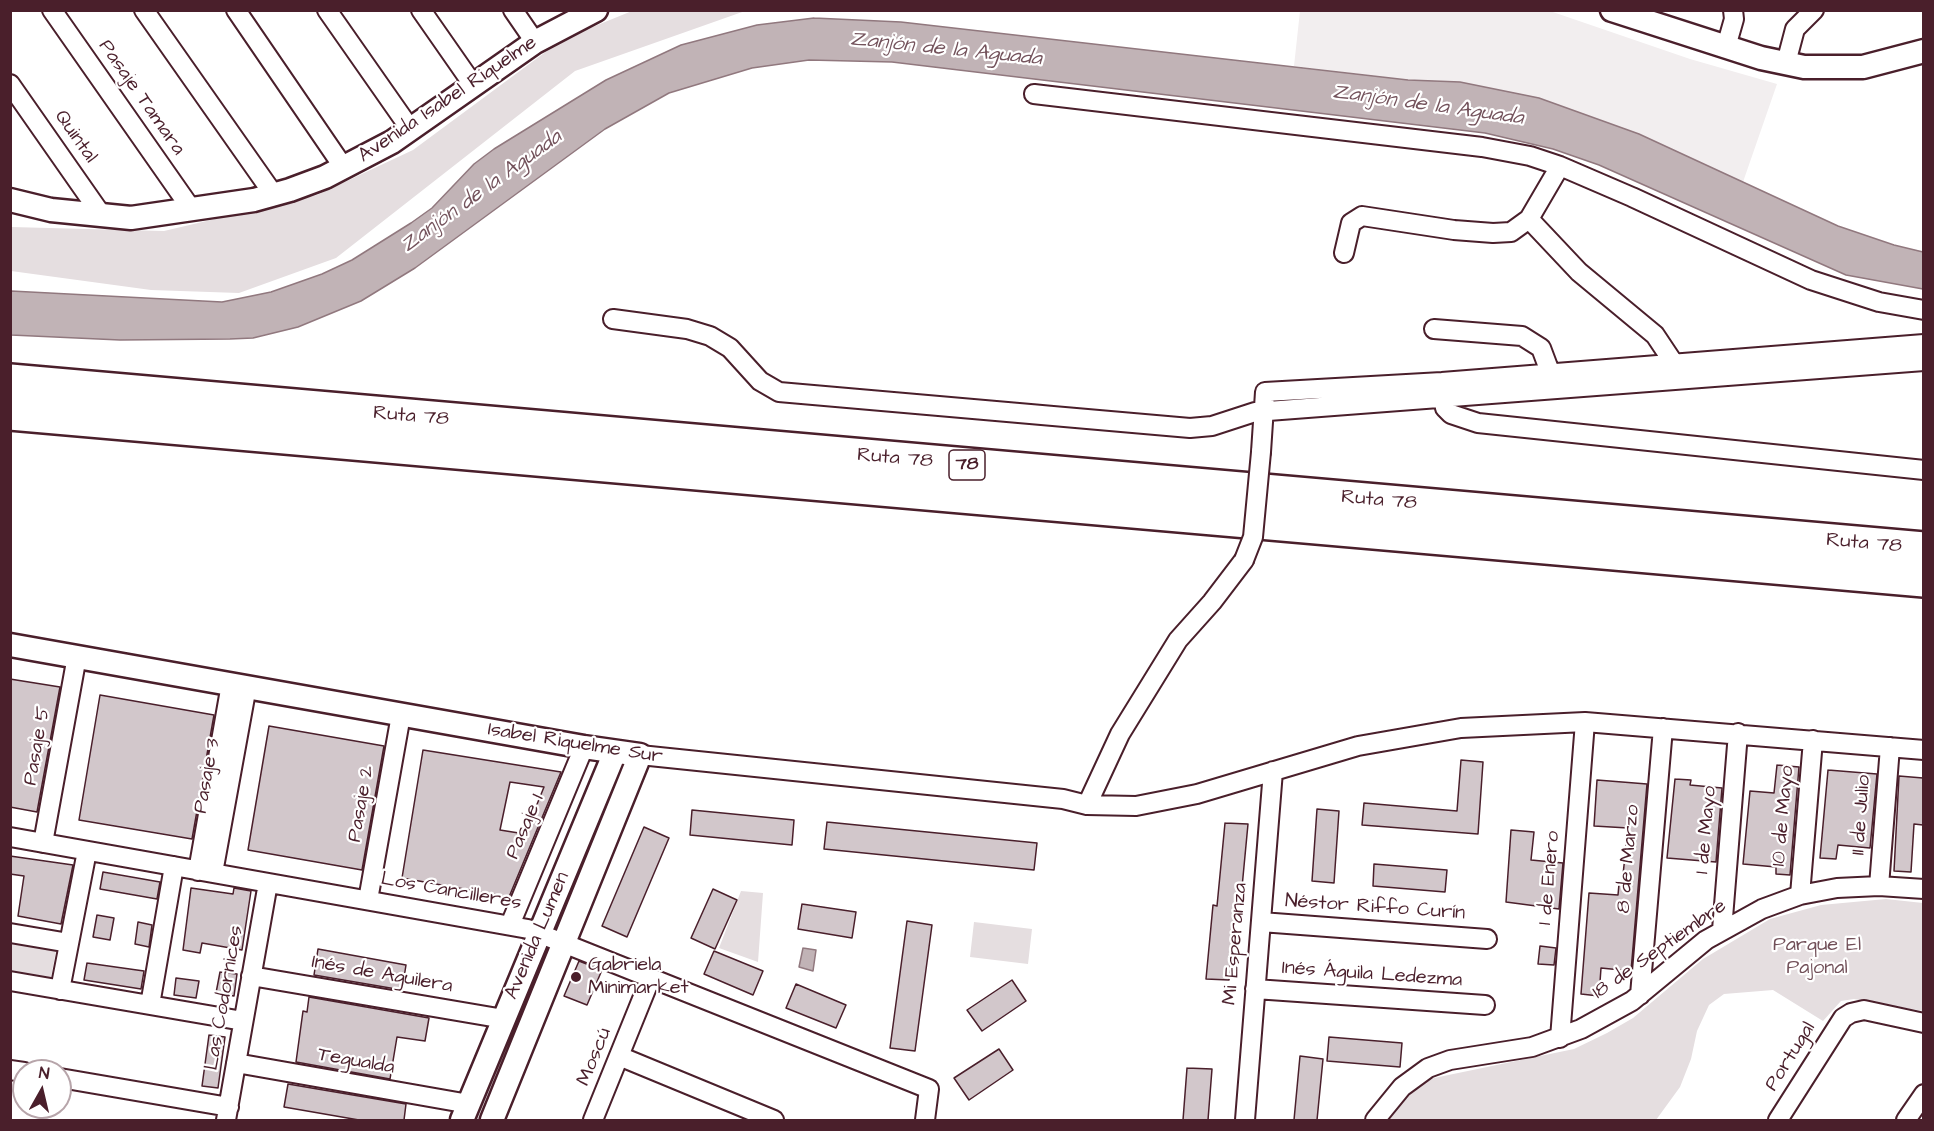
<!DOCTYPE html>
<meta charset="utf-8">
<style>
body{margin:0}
#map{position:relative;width:1934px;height:1131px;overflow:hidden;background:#fff;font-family:"Architects Daughter",sans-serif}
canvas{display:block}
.frame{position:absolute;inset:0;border:12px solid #4a1f2b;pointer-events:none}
.north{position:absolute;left:12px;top:1059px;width:60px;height:60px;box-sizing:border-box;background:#fff;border:2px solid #b7a5aa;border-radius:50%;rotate:8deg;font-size:16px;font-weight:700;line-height:24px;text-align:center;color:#4a1f2b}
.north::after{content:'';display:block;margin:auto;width:21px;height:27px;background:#4a1f2b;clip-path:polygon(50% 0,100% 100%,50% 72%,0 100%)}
</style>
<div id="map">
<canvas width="1934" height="1131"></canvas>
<div class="frame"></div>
<div class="north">N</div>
</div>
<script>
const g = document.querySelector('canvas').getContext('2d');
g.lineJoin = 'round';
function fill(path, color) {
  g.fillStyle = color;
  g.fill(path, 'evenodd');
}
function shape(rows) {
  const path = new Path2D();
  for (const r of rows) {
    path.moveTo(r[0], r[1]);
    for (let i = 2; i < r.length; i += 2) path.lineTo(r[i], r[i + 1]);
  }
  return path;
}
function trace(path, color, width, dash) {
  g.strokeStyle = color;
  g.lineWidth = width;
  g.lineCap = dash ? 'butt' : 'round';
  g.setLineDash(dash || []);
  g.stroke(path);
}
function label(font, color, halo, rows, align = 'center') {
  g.font = font + ' "Architects Daughter",sans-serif';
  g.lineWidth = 4.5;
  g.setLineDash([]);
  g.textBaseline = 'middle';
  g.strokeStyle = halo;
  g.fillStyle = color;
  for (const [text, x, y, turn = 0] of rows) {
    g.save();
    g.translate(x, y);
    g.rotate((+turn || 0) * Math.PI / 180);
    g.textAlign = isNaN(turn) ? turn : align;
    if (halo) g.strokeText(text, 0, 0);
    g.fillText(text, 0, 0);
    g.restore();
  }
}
const built = shape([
 [1547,10,1690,59,1777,84,1743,182,1639,134,1539,98,1460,82,1408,80,1294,66,1300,11]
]);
const green = shape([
 [632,11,745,11,575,71,336,258,239,293,151,290,11,271,11,227,164,231,317,195,413,150,563,39],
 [616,764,630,767,560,935,547,929],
 [741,891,763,893,758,962,719,948],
 [1886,899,1923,903,1923,1011,1854,999,1841,1001,1823,1021,1773,990,1724,994,1709,1005,1697,1031,1691,1059,1680,1087,1656,1120,1388,1120,1400,1104,1421,1085,1434,1078,1574,1049,1607,1033,1633,1018,1703,959,1770,919,1821,905],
 [974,922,1032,929,1028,964,970,957],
 [10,942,56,950,50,983,11,976],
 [541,942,555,947,482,1120,467,1120]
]);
const water = shape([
 [814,18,901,22,1408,80,1460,82,1539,98,1639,134,1838,226,1894,245,1923,252,1923,289,1846,275,1599,165,1553,149,1485,133,892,62,809,60,752,68,669,93,605,129,415,268,361,301,298,327,253,338,230,339,120,340,11,335,11,291,222,302,271,292,322,274,352,260,411,223,432,208,474,164,494,149,606,80,681,45,757,25,814,18],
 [803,948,816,950,813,971,799,967,803,948]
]);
const building = shape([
 [10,679,60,687,37,812,10,807,10,679],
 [100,695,214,715,192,839,79,820,100,695],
 [269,726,384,746,362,870,248,850,269,726],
 [423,750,561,772,509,897,402,878,423,750],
 [510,782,544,787,525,834,500,830,510,782],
 [1461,760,1483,762,1478,834,1362,825,1364,803,1457,811,1461,760],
 [1777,765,1799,767,1790,875,1776,874,1776,867,1743,864,1750,791,1774,793,1777,765],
 [1828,770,1877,774,1870,848,1838,845,1836,859,1820,858,1828,770],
 [1899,776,1923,778,1923,825,1914,824,1911,872,1894,871,1899,776],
 [1675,779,1691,780,1690,785,1722,788,1716,862,1667,858,1675,779],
 [1597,780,1647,784,1631,971,1601,968,1599,996,1581,994,1589,893,1618,895,1619,884,1622,884,1628,828,1594,826,1597,780],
 [1317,809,1339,811,1334,883,1312,881,1317,809],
 [692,810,794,820,792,845,690,835,692,810],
 [827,822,1037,843,1034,870,824,849,827,822],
 [1225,823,1248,824,1241,898,1236,897,1229,980,1206,979,1213,905,1217,906,1225,823],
 [644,827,669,838,627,937,602,926,644,827],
 [1511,830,1534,832,1531,860,1563,863,1559,909,1506,902,1511,830],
 [10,856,73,865,61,924,18,916,24,876,10,874,10,856],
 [1374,864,1447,870,1445,892,1373,886,1374,864],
 [103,872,160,882,157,899,100,889,103,872],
 [191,888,233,894,234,888,251,891,242,950,202,943,200,953,183,950,191,888],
 [713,889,737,900,715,949,691,938,713,889],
 [802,904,856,912,852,938,798,929,802,904],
 [97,915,114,918,110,940,93,937,97,915],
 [907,921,932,925,915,1051,890,1048,907,921],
 [138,922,152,925,149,947,135,944,138,922],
 [1540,946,1556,948,1554,965,1538,964,1540,946],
 [318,949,406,965,402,990,314,975,318,949],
 [714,951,763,971,753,995,704,974,714,951],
 [579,961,602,970,587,1005,564,996,579,961],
 [87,963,144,971,141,989,84,980,87,963],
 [220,972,237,974,234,996,216,993,220,972],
 [176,978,199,981,196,998,174,995,176,978],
 [1012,980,1026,1001,982,1031,967,1010,1012,980],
 [796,984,846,1005,836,1028,786,1008,796,984],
 [309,997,429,1018,425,1041,397,1037,390,1079,296,1062,303,1011,307,1012,309,997],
 [209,1035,225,1037,218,1088,202,1086,209,1035],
 [1329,1037,1402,1043,1400,1067,1327,1061,1329,1037],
 [999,1049,1013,1070,969,1100,954,1078,999,1049],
 [1300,1056,1323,1059,1317,1120,1294,1120,1300,1056],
 [1187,1068,1212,1069,1208,1120,1183,1120,1187,1068],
 [288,1084,406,1104,404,1120,359,1120,284,1107,288,1084]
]);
const minor = shape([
 [52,10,192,210],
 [144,10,274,195],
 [236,10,344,168],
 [327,10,411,130],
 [421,10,474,86],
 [513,10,535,42],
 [1726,47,1734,19,1733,10],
 [1786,63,1795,29,1814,10],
 [10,84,103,217],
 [1034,94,1482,147,1530,156,1560,166,1632,197,1811,280,1879,302,1924,310],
 [1529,219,1579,272,1655,335,1673,362],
 [1344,253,1351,223,1362,216,1454,230,1493,233,1511,232,1529,219,1560,166],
 [613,319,687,329,710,336,730,348,760,381,779,392,1190,428,1212,426,1255,412,1924,361],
 [1434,329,1522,336,1541,348,1550,372],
 [1442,388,1445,408,1451,414,1478,423,1924,470],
 [1261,452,1265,392,1442,382,1924,344],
 [640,755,1063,799,1087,805,1136,806,1197,794,1358,746,1461,728,1585,722,1924,750],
 [1087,805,1120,734,1178,640,1212,602,1244,560],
 [10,837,528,929,929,1089,925,1120],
 [43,843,77,656],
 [198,871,231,684],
 [213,873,247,686],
 [1879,886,1890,747],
 [1800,895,1813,740],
 [368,900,401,715],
 [1261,922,1487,939],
 [510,925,584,747],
 [1722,930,1738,733],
 [10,933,69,943],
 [251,976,504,1019],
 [10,981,243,1021],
 [1255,989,1485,1005],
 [60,990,87,851],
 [1640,995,1663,728],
 [150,1005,174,866],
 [1560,1038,1585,722],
 [619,1056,774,1120],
 [236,1063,469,1104],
 [10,1070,24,1072],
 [60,1078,229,1107],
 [226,1120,268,883],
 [593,1120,651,977],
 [1245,1120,1273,771],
 [1375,1120,1402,1087,1428,1068,1450,1060,1532,1047,1581,1029,1632,1001,1706,940,1762,909,1800,895,1837,888,1879,886,1924,889],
 [1778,1120,1843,1018,1851,1013,1864,1010,1924,1023],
 [1906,1120,1924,1094]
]);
const tertiary = shape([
 [1612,10,1761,58,1804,67,1863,67,1924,51],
 [10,200,51,210,131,218,254,200,290,190,325,177,392,142,535,42,596,10],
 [10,645,584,747,640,755,492,1120],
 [462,1120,615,752]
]);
const motorway = shape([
 [10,381,1924,549],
 [10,413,1924,580]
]);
const minorBridge = shape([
 [1244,560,1253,537,1261,452]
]);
const markers = [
 [576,977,6,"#4a1f2b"]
];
const shields = [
 [967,465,36]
];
const shieldNames = [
 ["78",967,465]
];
const streetNames = [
 ["Pasaje Tamara",141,98,55],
 ["Avenida Isabel Riquelme",448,100,-34],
 ["Quintal",75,137,55],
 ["Ruta 78",411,417,5],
 ["Ruta 78",895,459,5],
 ["Ruta 78",1379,501,5],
 ["Ruta 78",1864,544,5],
 ["Isabel Riquelme Sur",575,744,9],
 ["Pasaje 5",38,746,-80],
 ["Pasaje 3",208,776,-80],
 ["Pasaje 2",362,804,-80],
 ["11 de Julio",1862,815,-86],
 ["10 de Mayo",1784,816,-85],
 ["Pasaje 1",526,827,-67],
 ["1 de Mayo",1707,830,-85],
 ["8 de Marzo",1629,859,-85],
 ["1 de Enero",1550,878,-85],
 ["Los Cancilleres",451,892,10],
 ["Néstor Riffo Curín",1375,908,4],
 ["Avenida Lumen",538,936,-67],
 ["Mi Esperanza",1236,944,-85],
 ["18 de Septiembre",1660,950,-35],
 ["Inés de Aguilera",382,975,10],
 ["Inés Águila Ledezma",1372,975,4],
 ["Las Codornices",225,998,-80],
 ["Moscú",595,1057,-68],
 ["Portugal",1791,1057,-58],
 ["Tegualda",356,1062,10]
];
const parkNames = [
 ["Parque El",1817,946],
 ["Pajonal",1817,969]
];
const poiNames = [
 ["Gabriela",588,966],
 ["Minimarket",588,989]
];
const waterNames = [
 ["Zanjón de la Aguada",946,50,6],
 ["Zanjón de la Aguada",1428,106,8],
 ["Zanjón de la Aguada",482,192,-36]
];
fill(built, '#f2eeef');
fill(green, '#e5dee0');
fill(water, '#c1b3b6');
trace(water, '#91787e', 1.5);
fill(building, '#d2c7cb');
trace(building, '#4a1f2b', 1.5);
trace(minor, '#4a1f2b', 22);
trace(tertiary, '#4a1f2b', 27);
trace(motorway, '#4a1f2b', 38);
trace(minor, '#fff', 18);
trace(tertiary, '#fff', 22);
trace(motorway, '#fff', 33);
trace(minorBridge, '#4a1f2b', 22, []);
trace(minorBridge, '#fff', 18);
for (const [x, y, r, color] of markers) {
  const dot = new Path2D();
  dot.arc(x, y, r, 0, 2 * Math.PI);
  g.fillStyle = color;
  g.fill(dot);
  trace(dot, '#fff', 2);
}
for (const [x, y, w] of shields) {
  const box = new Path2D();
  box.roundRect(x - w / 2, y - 15, w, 30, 4.5);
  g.fillStyle = '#fff';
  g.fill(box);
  trace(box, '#4a1f2b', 1.5);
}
label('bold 18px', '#4a1f2b', null, shieldNames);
label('20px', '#4a1f2b', '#fff', streetNames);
label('20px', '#714f58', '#fff', parkNames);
label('20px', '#4a1f2b', '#fff', poiNames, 'left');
label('italic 21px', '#74535c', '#fff', waterNames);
</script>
